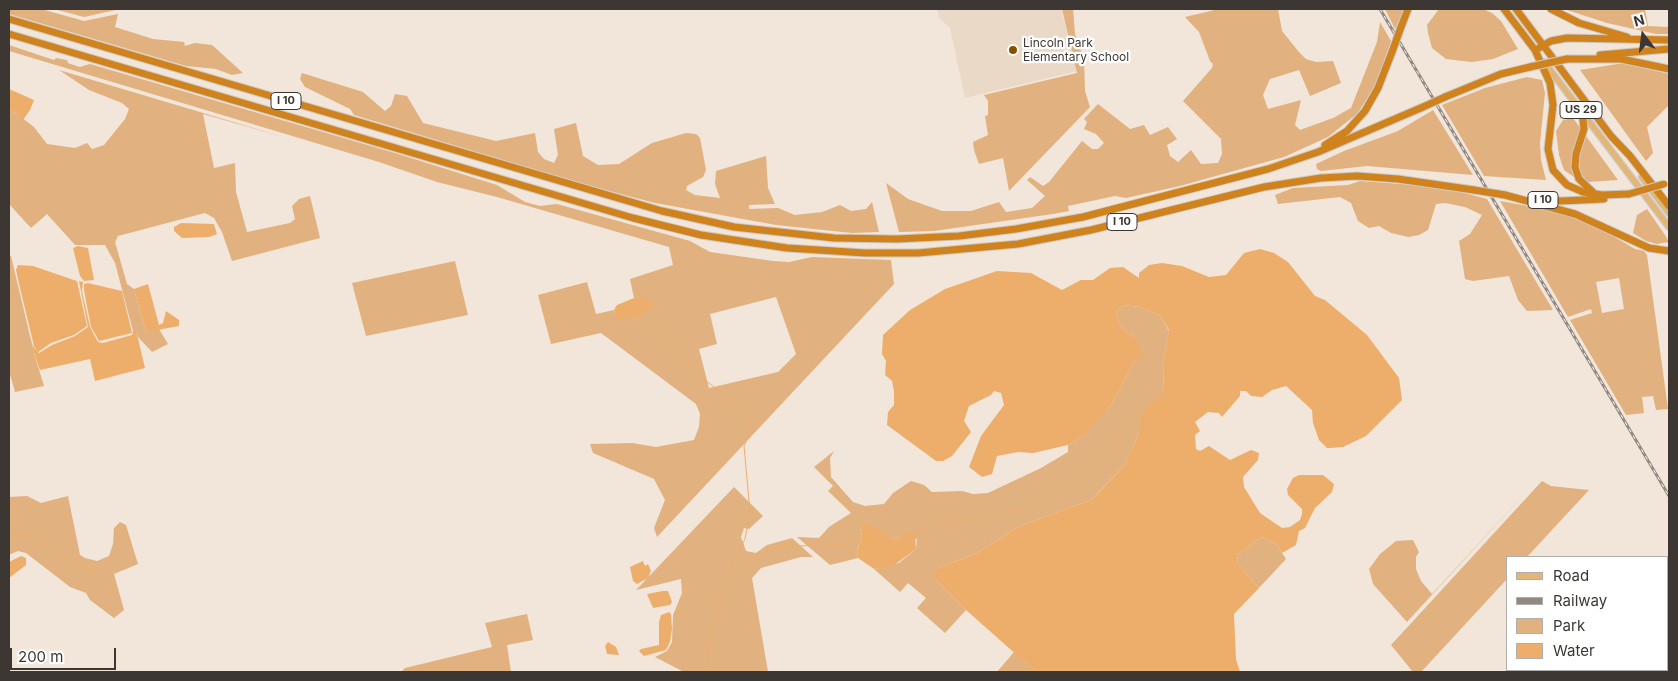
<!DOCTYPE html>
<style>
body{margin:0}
#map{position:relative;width:1678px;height:681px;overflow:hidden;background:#f2e5d9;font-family:Inter,sans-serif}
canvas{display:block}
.frame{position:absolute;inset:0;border:10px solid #3c3732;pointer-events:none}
.legend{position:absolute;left:1506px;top:556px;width:162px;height:115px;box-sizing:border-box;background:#fff;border:1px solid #b1afad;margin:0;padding:6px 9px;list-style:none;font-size:15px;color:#3c3732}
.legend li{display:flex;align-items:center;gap:10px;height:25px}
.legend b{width:25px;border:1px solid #b1afad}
.north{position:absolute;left:1618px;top:10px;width:50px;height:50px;-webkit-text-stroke:4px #fff;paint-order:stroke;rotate:345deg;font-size:14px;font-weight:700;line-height:20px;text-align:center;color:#3c3732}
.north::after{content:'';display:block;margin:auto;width:18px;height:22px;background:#3c3732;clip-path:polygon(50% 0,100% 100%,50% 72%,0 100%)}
.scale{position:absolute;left:10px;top:648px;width:106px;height:22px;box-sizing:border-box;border:2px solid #3c3732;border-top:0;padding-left:6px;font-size:15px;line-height:18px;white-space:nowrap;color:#3c3732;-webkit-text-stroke:4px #fff;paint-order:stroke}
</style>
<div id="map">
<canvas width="1678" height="681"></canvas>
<div class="frame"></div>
<ul class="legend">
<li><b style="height:6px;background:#e3b577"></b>Road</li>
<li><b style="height:6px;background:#918880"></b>Railway</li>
<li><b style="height:14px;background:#e1b17f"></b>Park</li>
<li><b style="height:14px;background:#eeae6b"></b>Water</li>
</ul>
<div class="north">N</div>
<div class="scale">200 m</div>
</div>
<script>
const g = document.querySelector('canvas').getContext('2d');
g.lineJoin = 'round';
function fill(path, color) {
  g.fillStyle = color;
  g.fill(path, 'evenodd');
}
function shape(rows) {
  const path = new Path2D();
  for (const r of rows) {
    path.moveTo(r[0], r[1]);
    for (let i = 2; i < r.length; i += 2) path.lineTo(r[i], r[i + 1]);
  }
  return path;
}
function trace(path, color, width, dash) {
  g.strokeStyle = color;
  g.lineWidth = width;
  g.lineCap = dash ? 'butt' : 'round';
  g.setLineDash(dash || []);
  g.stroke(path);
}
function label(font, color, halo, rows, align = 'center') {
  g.font = font + ' Inter,sans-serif';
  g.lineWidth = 4.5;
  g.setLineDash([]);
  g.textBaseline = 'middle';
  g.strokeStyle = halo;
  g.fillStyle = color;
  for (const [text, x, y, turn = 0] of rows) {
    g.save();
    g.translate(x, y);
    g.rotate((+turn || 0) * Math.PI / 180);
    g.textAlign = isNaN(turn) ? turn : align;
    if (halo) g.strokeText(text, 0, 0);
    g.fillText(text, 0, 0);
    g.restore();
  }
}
const built = shape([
 [937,9,1061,9,1077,71,965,98,950,28,939,18]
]);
const green = shape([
 [9,9,41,9,84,21,118,14,115,27,153,39,184,42,185,46,195,43,212,45,243,73,232,75,216,69,186,66,9,14],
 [54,9,120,9,84,17],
 [1062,9,1073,9,1075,34,1084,59,1085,91,1090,107,1009,191,1003,158,979,164,974,150,973,142,988,135,985,116,988,115,988,101,984,95,1077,73],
 [1219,9,1278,9,1282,31,1299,52,1306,59,1316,62,1333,61,1341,83,1310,96,1299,70,1270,79,1263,95,1268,109,1301,100,1295,125,1300,130,1333,118,1351,108,1377,42,1380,22,1391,41,1378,80,1358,113,1328,137,1284,157,1180,186,1126,198,1115,196,1068,206,1069,211,1053,214,934,231,899,232,886,183,908,199,942,211,971,211,999,202,1006,212,1032,208,1045,196,1027,180,1030,177,1043,186,1049,182,1082,141,1092,149,1098,149,1104,143,1096,134,1084,129,1087,122,1084,119,1098,104,1130,129,1144,125,1150,135,1168,127,1177,139,1167,145,1170,156,1178,162,1191,150,1201,164,1218,163,1222,154,1221,139,1183,101,1212,68,1213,64,1210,61,1199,32,1185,17],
 [1385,9,1405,9,1395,29],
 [1439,9,1483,9,1492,13,1501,21,1518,49,1493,59,1472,62,1446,59,1432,48,1428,33,1427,25],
 [1564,9,1645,9,1648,26,1669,27,1669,34,1656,34,1607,23],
 [9,45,54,60,56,58,67,60,68,63,80,67,90,64,395,153,497,185,525,202,540,206,557,204,690,241,710,252,773,261,789,262,812,257,891,260,894,284,657,537,654,528,665,500,654,479,593,453,590,444,632,443,656,447,694,440,699,427,700,414,696,404,601,333,551,344,538,295,587,282,596,314,614,310,615,314,643,300,634,298,630,279,673,265,669,247,497,197,437,182,379,162,9,51],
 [776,297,796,354,778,372,709,388,699,349,717,344,710,314],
 [1624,63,1669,74,1669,105,1647,127,1653,153,1646,161,1580,70],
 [59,70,287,138,203,114,214,168,235,163,236,192,247,232,290,223,295,219,292,206,299,199,310,196,320,238,232,261,222,232,214,218,205,213,118,236,115,242,127,284,134,289,146,332,159,329,168,344,152,352,138,337,136,331,133,331,115,263,105,245,75,245,47,214,31,228,9,204,9,111,16,113,34,127,47,144,75,148,87,143,92,149,104,145,125,119,129,109,122,103,89,90],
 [302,73,363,92,385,111,391,106,395,94,407,96,423,123,496,141,535,133,538,152,544,159,554,163,558,155,554,129,576,123,583,156,598,165,619,164,652,143,686,133,696,134,700,138,706,170,703,177,687,186,686,190,695,195,720,198,715,184,716,171,766,156,768,188,775,204,749,205,749,209,778,208,795,215,822,212,840,205,851,211,866,209,872,202,879,232,852,233,776,225,655,203,579,183,354,115,350,109,305,87,300,79],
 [1527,77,1542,80,1545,93,1540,143,1541,160,1546,180,1484,176,1442,105,1485,88],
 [1433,110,1473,175,1367,166,1321,171,1317,169,1316,164,1344,151,1398,131],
 [1573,118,1618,180,1588,182,1574,177,1564,170,1559,155,1556,131,1563,120],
 [1360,181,1442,187,1487,199,1553,310,1527,311,1518,300,1509,276,1473,281,1465,279,1459,241,1470,234,1482,215,1465,207,1445,203,1436,204,1428,230,1419,235,1408,237,1391,233,1379,226,1369,228,1358,221,1351,203,1340,197,1278,204,1275,195,1293,188,1348,185],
 [1500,201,1546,209,1591,223,1635,249,1644,251,1647,255,1668,409,1656,410,1653,396,1642,397,1644,413,1626,415,1570,320,1592,313,1591,309,1568,317],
 [1619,278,1624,309,1602,313,1596,282],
 [1647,209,1665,235,1669,242,1657,244,1646,241,1633,233,1637,215],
 [9,256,11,256,34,353,44,386,15,392,9,371],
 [455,261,468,315,366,336,352,283],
 [1124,305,1140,307,1160,316,1169,331,1163,364,1164,392,1139,423,1139,433,1124,466,1091,500,1020,526,975,554,935,569,936,580,966,610,945,633,917,608,926,598,908,583,900,592,874,569,899,563,916,549,917,539,902,536,894,540,887,536,860,528,862,537,857,550,858,558,830,565,797,537,819,538,829,527,851,513,828,491,833,486,814,467,834,451,830,458,831,477,853,502,865,506,884,504,893,493,911,481,924,485,932,492,962,491,973,494,988,493,1041,468,1068,452,1068,445,1082,437,1111,405,1136,359,1135,337,1125,331,1119,323,1116,311],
 [1538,479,1407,622,1373,584,1369,569,1380,554,1396,541,1413,540,1419,552,1416,557,1416,569,1421,581,1432,594],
 [1542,481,1551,486,1589,490,1527,557,1507,557,1507,579,1422,671,1413,672,1391,645],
 [734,487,763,516,749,529,744,528,741,537,746,551,756,553,767,545,792,538,813,557,801,557,761,568,752,578,768,672,684,672,655,657,667,651,672,642,673,615,682,593,681,579,636,590],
 [27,496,41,503,68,496,80,555,85,558,97,561,109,556,113,544,114,528,120,522,126,525,138,564,114,574,124,610,114,618,90,600,86,593,70,587,26,553,18,551,9,555,9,497],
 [1261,537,1276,544,1286,559,1259,588,1238,564,1237,555],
 [527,614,533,640,507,645,511,672,401,672,405,668,492,647,485,623],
 [1014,652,1036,672,997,672]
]);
const water = shape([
 [9,89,34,100,30,110,23,120,16,113,9,111],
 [181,223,214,224,217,234,209,237,182,238,174,231,174,227],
 [78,246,88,248,94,280,84,281,80,276,73,248],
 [1260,249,1274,253,1288,262,1315,296,1325,300,1367,335,1399,378,1402,400,1366,436,1343,447,1330,448,1327,448,1319,440,1313,423,1312,410,1286,386,1272,390,1262,397,1251,396,1246,391,1240,391,1240,396,1222,417,1219,413,1208,412,1195,422,1200,431,1195,435,1196,449,1200,451,1209,446,1230,460,1251,450,1259,453,1258,460,1243,477,1244,487,1260,513,1282,528,1290,527,1300,520,1302,514,1302,509,1288,495,1287,489,1293,478,1299,475,1323,475,1334,484,1332,492,1315,508,1305,528,1299,531,1296,545,1282,553,1276,544,1261,537,1237,555,1238,564,1259,588,1234,614,1236,659,1240,672,1036,672,966,610,936,580,933,575,935,569,975,554,1020,526,1091,500,1102,489,1124,466,1139,433,1139,423,1145,409,1164,392,1163,364,1169,330,1160,316,1140,307,1124,305,1116,311,1119,323,1125,331,1135,337,1143,357,1136,359,1111,405,1097,422,1082,437,1068,445,1033,453,1018,452,997,456,992,474,982,477,969,467,981,436,1004,405,1001,393,994,391,991,395,969,406,964,421,971,432,952,456,943,461,936,461,887,425,888,412,894,405,894,391,892,381,885,375,886,361,882,354,883,335,910,310,945,289,997,271,1031,273,1062,290,1081,280,1093,280,1110,268,1123,267,1139,278,1139,273,1149,265,1162,263,1182,266,1209,277,1226,275,1244,253],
 [18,265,33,266,77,281,87,326,74,335,51,343,38,352,34,346,20,288,16,270],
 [79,281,83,282,82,291,90,327,98,342,103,343,132,335,133,331,136,330,145,368,95,381,90,359,40,370,34,353,29,334,33,346,39,353,52,345,75,336,88,327],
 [88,283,122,291,132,333,99,341,91,327,84,290,84,284],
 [148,284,159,325,163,323,166,311,179,320,179,326,146,332,134,289],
 [634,298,647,299,654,303,653,307,638,316,617,320,614,310,617,305],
 [861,522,878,529,894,540,909,532,915,533,916,549,893,566,874,569,858,558,857,551,862,537,860,527],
 [21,556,26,558,26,565,9,578,9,562],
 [643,561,645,566,648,564,651,571,648,578,637,584,633,581,630,567],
 [663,591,668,591,672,602,670,605,653,608,647,594],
 [669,612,671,614,672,629,670,642,666,650,644,656,639,651,641,649,659,645,659,622,661,615],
 [608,642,616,647,619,655,607,654,605,646]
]);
const stream = shape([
 [9,293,17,296],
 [640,316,675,341,697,374,749,414,750,433,744,446,750,512,745,539,728,573],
 [911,532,1022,508,1082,479,1127,422,1143,413],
 [9,536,22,534,48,541,68,559,101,576],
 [887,537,907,533],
 [710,672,707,665,712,620,728,573,773,547,846,544,861,542]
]);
const primary = shape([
 [1544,62,1669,227],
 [1642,177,1669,213]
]);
const highway = shape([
 [1504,9,1535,50,1550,83,1553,105,1548,149,1553,170,1567,185,1583,192,1602,195,1629,194],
 [1516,9,1611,136,1630,156,1669,206],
 [1551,9,1579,23,1627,37],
 [9,19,662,211,734,227,834,238,897,239,959,236,1016,229,1083,217,1268,169,1318,152,1423,107],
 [1401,27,1408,9],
 [9,34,633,218,701,235,787,248,865,253,918,253,1018,244,1091,230,1264,187,1321,178,1357,176,1398,179,1474,190],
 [1539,48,1551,41,1567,38,1669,40],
 [1600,55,1669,49],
 [1567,59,1621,59,1669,69],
 [1445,97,1501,74,1530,67],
 [1582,112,1584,129,1576,154,1575,167,1579,179,1596,195],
 [1325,145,1347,131,1365,111,1378,88,1392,52],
 [1505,195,1575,214,1649,248,1669,251],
 [1532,199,1561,201,1604,199]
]);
const rail = shape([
 [1380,9,1669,496]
]);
const highwayBridge = shape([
 [1392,52,1401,27],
 [1530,67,1567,59],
 [1423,107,1445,97],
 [1474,190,1505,195],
 [1629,194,1664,184]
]);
const markers = [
 [1013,50,5,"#875000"]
];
const shields = [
 [286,101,30],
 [1581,110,42],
 [1543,200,30],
 [1122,222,30]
];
const shieldNames = [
 ["I 10",286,101],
 ["US 29",1581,110],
 ["I 10",1543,200],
 ["I 10",1122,222]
];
const poiNames = [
 ["Lincoln Park",1023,43],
 ["Elementary School",1023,57]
];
fill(built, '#ebd9c7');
fill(green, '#e1b17f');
fill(water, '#eeae6b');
trace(stream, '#eeae6b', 1);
trace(primary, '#cccbca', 8);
trace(highway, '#cccbca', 9);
trace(primary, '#e3b577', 5.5);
trace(highway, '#d0831d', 7);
trace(rail, '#918880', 3);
trace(rail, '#fff', 1, [4]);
trace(highwayBridge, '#cccbca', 9, []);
trace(highwayBridge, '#d0831d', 7);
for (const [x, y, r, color] of markers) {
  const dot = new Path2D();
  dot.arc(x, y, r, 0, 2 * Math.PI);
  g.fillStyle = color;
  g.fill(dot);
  trace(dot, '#fff', 2);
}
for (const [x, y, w] of shields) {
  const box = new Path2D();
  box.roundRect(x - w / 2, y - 8.5, w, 17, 4);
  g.fillStyle = '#fff';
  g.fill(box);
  trace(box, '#3c3732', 1);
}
label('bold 11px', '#3c3732', null, shieldNames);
label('12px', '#3c3732', '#fff', poiNames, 'left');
</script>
